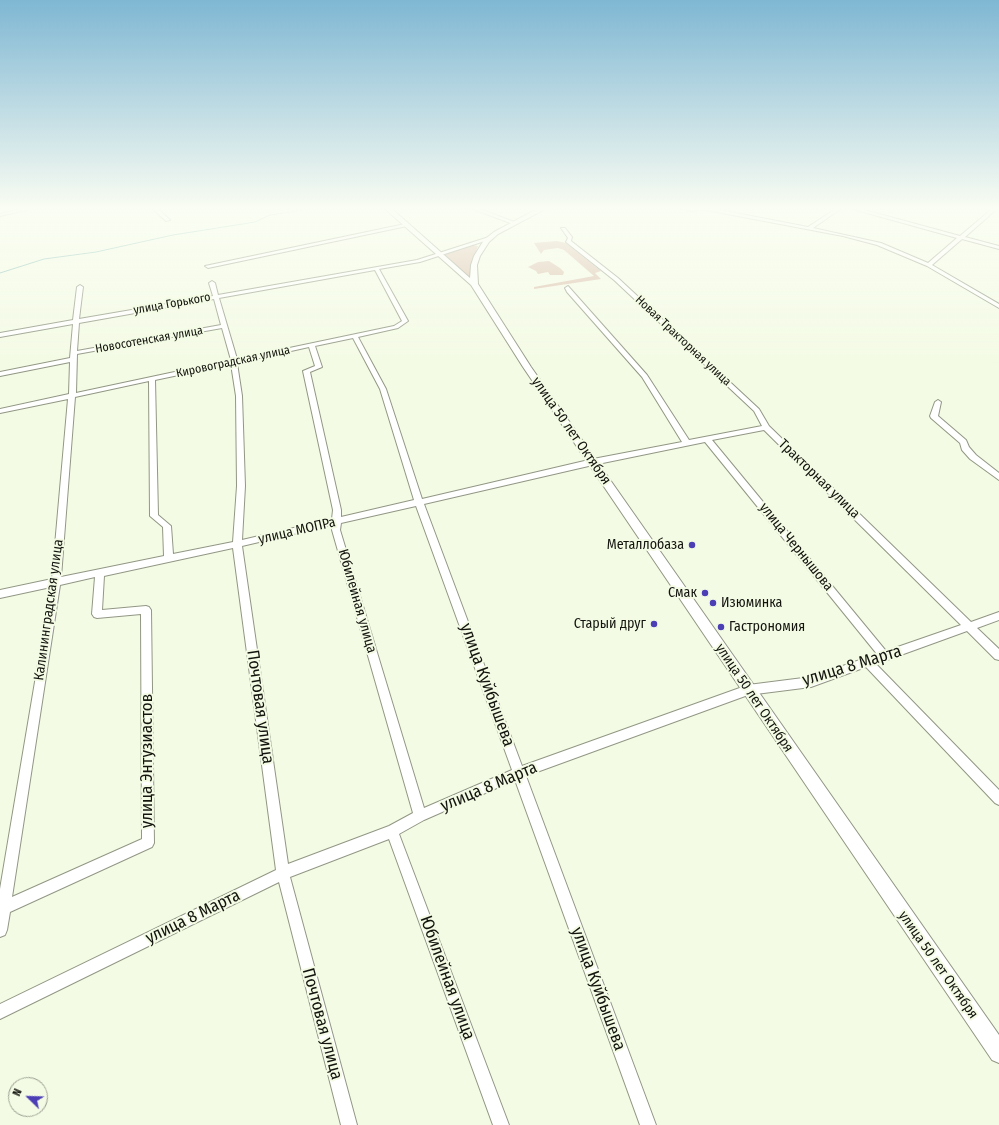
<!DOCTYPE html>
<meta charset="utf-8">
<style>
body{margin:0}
#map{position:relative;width:999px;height:1125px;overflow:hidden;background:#f4fbe5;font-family:"Fira Sans Condensed",sans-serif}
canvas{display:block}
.north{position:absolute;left:8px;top:1077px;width:40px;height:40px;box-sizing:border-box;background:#f4fbe5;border:1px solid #9a9f8f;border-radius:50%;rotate:293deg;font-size:11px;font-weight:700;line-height:16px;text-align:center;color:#12140d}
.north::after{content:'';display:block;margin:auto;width:14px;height:18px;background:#4c3fb6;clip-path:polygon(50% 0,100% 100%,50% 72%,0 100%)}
</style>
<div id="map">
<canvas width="999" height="1125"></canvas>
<div class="north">N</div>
</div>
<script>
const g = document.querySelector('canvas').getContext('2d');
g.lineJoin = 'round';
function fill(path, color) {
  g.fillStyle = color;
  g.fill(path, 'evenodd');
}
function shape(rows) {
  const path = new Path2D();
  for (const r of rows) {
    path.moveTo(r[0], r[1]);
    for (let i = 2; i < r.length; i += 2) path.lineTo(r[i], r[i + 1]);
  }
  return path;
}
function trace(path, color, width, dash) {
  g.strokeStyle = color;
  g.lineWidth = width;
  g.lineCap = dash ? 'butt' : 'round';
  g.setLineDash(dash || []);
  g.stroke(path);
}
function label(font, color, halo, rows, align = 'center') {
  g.font = font + ' "Fira Sans Condensed",sans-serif';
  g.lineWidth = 4;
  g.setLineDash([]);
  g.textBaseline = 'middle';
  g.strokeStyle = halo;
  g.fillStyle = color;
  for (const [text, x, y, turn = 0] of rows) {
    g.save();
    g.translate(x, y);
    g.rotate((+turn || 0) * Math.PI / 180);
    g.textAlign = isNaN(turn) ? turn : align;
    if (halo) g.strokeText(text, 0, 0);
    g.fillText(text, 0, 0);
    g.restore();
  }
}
const green = shape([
 [557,241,566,243,601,271,595,273,601,279,534,289,534,287,594,276,564,250,558,248,544,250,541,254,534,243],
 [473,245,478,246,470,268,470,278,445,256,447,253],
 [549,261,560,268,564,272,563,275,550,275,548,272,538,274,536,271,528,267,538,262]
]);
const stream = shape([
 [0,273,44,259,96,252,173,235,255,222,270,215,318,208]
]);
const street = shape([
 [25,208,34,208,0,216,0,214,25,208],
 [152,208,157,208,170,220,166,221,152,208],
 [470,208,477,208,517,223,513,224,470,208],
 [677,208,710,208,808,227,837,208,842,208,813,228,881,243,928,263,957,238,849,208,857,208,960,236,993,208,998,208,965,237,999,246,999,249,962,239,932,265,999,304,999,308,927,266,877,245,843,236,701,209,692,211,677,208],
 [405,224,407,226,208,268,205,266,405,224],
 [561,228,565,228,572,237,571,241,618,278,759,409,769,426,971,622,999,612,999,620,977,628,999,649,999,660,995,659,967,631,876,664,999,790,999,805,995,803,866,667,811,687,748,695,526,776,656,1125,640,1125,515,780,424,820,399,834,509,1125,493,1125,389,839,290,877,357,1125,341,1125,279,882,0,1019,0,1004,276,870,233,548,104,576,102,610,146,606,149,607,151,610,154,843,152,847,10,912,7,930,5,935,0,937,0,889,51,587,0,598,0,590,52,579,68,399,0,413,0,409,69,394,70,362,0,376,0,372,70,358,73,324,0,337,0,333,73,320,77,287,80,285,83,287,79,319,213,296,209,283,212,281,215,283,218,295,417,260,489,237,491,237,491,239,420,262,379,269,408,321,398,328,358,337,386,389,422,499,593,459,682,442,642,377,567,292,565,288,568,286,647,375,689,440,762,426,754,411,614,280,566,242,568,238,561,228],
 [375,270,402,321,394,326,237,359,219,298,375,270],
 [214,299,221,325,77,351,79,323,214,299],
 [222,328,231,360,76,393,77,354,222,328],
 [353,338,380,389,414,500,341,517,341,510,310,372,322,367,315,346,353,338],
 [309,347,315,366,303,371,333,510,332,519,242,540,245,486,242,396,237,363,309,347],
 [231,364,236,396,237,486,233,542,173,554,171,526,158,515,155,380,231,364],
 [149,381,150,516,163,527,164,556,61,577,75,397,149,381],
 [764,430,961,625,886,651,712,440,764,430],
 [705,442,877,654,811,677,748,685,522,766,424,504,593,465,705,442],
 [416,506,512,770,424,808,340,530,341,523,416,506],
 [332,525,332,530,413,813,389,826,288,864,242,546,332,525],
 [95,577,92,614,94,617,97,618,141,614,142,839,12,897,60,585,95,577],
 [938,400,941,402,938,416,966,440,969,447,976,455,999,473,999,480,970,459,962,450,960,443,931,418,930,416,935,402,938,400]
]);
const secondary = shape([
 [384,208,391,208,470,278,471,265,474,256,484,240,494,232,539,208,547,208,498,234,489,242,480,256,477,265,478,284,531,367,999,1035,999,1063,992,1060,523,367,471,285,384,208]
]);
const markers = [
 [692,545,4,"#4c3fb6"],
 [705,593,4,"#4c3fb6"],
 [713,603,4,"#4c3fb6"],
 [654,624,4,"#4c3fb6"],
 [721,627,4,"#4c3fb6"]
];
const farStreetnames = [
 ["улица Горького",172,304,-10],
 ["Новосотенская улица",149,340,-10],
 ["Новая Тракторная улица",683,341,43],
 ["Кировоградская улица",233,362,-12]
];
const streetNames = [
 ["улица 50 лет Октября",571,431,55],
 ["Тракторная улица",819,479,44],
 ["улица МОПРа",297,531,-13],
 ["улица Чернышова",796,547,51],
 ["Юбилейная улица",357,601,74],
 ["Калининградская улица",49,610,-82],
 ["улица 50 лет Октября",754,698,56],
 ["улица 50 лет Октября",938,965,55]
];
const poiNames = [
 ["Металлобаза",684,545],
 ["Смак",697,593],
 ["Изюминка",721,603,"left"],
 ["Старый друг",646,624],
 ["Гастрономия",729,627,"left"]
];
const nearStreetnames = [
 ["улица 8 Марта",852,666,-17],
 ["улица Куйбышева",487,685,70],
 ["Почтовая улица",260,707,82],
 ["улица Энтузиастов",147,761,-90],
 ["улица 8 Марта",489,787,-23],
 ["улица 8 Марта",193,917,-26],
 ["Юбилейная улица",447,978,70],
 ["улица Куйбышева",598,989,70],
 ["Почтовая улица",322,1024,75]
];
fill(green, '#dabeaa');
trace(stream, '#82bbb3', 1);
trace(street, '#919784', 2);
trace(secondary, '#919784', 2);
fill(street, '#fff');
fill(secondary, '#fff');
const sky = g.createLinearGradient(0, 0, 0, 366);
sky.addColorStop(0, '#7fb7d3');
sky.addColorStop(0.57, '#fafdf3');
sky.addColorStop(1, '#fafdf300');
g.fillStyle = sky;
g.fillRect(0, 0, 999, 366);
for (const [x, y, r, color] of markers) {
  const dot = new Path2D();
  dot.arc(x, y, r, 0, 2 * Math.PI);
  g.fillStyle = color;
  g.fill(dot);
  trace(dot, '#f4fbe5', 1.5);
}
label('12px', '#12140d', '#f4fbe5', farStreetnames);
label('14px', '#12140d', '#f4fbe5', streetNames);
label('14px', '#12140d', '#f4fbe5', poiNames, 'right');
label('17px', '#12140d', '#f4fbe5', nearStreetnames);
</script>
